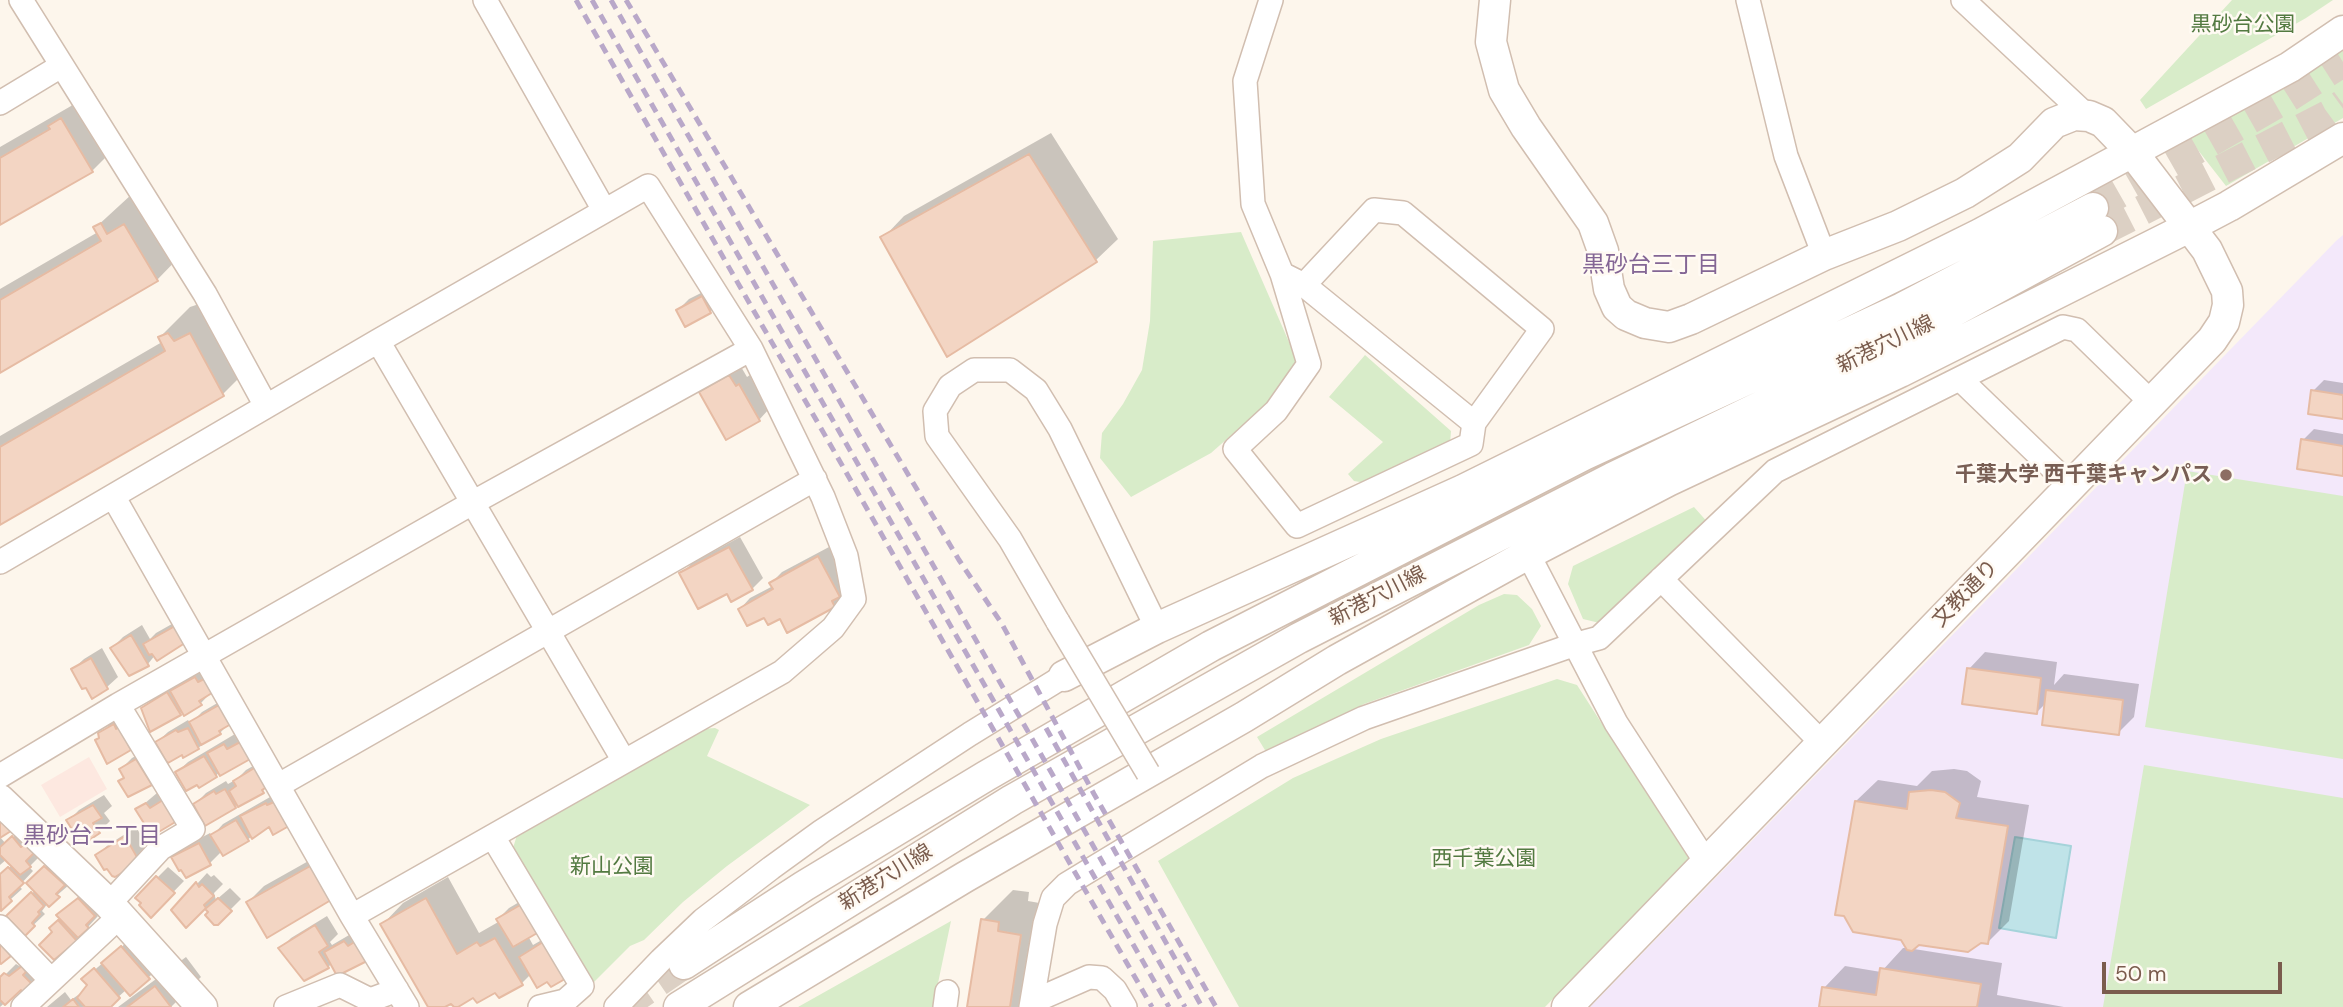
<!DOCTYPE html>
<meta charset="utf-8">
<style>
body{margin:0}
#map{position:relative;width:2343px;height:1007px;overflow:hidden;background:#fdf6ec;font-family:"DM Sans",sans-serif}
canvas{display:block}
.scale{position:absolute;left:2102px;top:962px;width:180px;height:32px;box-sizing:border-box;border:4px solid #7a5c4d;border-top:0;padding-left:9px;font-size:21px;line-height:24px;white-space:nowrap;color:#7a5c4d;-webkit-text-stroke:5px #fffaf3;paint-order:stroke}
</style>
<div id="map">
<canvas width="2343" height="1007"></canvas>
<div class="scale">50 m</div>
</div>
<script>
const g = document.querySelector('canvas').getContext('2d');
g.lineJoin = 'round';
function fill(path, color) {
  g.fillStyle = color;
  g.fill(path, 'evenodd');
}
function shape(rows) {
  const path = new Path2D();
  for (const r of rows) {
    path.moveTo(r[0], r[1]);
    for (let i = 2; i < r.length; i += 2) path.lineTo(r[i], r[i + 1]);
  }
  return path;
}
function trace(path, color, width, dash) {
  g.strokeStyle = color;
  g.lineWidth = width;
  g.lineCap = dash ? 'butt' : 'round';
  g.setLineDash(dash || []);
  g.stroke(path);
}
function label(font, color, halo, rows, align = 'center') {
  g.font = font + ' "DM Sans","Noto Sans JP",sans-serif';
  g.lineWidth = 5;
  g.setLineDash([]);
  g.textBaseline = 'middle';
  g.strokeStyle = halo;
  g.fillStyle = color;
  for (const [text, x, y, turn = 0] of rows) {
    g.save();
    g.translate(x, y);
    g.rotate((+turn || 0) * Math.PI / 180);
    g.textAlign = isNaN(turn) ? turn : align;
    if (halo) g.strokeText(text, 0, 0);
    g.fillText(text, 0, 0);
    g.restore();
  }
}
const commercial = shape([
 [89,757,107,789,60,817,41,785]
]);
const education = shape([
 [2343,235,2343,1007,1590,1007,2336,241]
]);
const green = shape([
 [2232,0,2333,0,2306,18,2146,109,2140,100],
 [2343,43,2343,118,2226,186,2187,136],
 [1241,232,1299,365,1285,388,1211,453,1131,497,1100,458,1102,433,1123,404,1142,370,1150,321,1153,241],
 [1365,355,1451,431,1450,444,1366,483,1354,481,1348,474,1383,442,1329,397],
 [2187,471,2343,496,2343,759,2145,727],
 [1694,507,1710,525,1608,625,1583,619,1568,584,1573,566],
 [1504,594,1517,595,1532,609,1541,626,1529,645,1364,704,1268,755,1257,737,1479,605],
 [1557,679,1577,685,1689,859,1545,1007,1239,1007,1158,861,1293,778,1381,739],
 [715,728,719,730,707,756,810,805,727,866,683,902,644,940,630,946,592,984,513,848,517,835,702,729],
 [2144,765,2343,798,2343,1007,2103,1007],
 [951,921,933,1007,798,1007]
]);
const water = shape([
 [2015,837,2071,846,2056,938,1999,928,2015,837]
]);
const shadow = shape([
 [92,89,122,141,92,171,0,223,0,147,71,106,81,96],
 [1051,133,1118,239,1096,260,948,354,883,238,904,216],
 [132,194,187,249,157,280,0,371,0,289,98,232,95,228],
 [713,287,721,301,710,312,678,310,689,299],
 [199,304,253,364,223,394,0,523,0,436,162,342,160,337,190,307],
 [740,365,747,377,750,375,769,409,759,420,701,392,712,382],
 [2324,380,2343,383,2343,417,2313,391],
 [2314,429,2343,434,2343,475,2303,440],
 [740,537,763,578,752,589,728,591,681,574,692,563],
 [829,547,850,584,845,595,834,605,780,617,740,609,750,598,773,586,771,583,782,572],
 [186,616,148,664,112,648,123,637,142,625,150,639,156,633],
 [102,648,118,677,107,687,93,696,73,669,84,659],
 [1985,652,2057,662,2054,685,2064,674,2139,684,2134,717,2118,733,2047,702,2036,713,1969,669],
 [206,667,222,681,201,703,185,713,183,710,180,713,143,708,154,698],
 [231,695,240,712,220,733,198,748,157,742,168,732,188,720,190,723,193,721,202,712],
 [125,715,141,738,130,748,101,737,100,734,111,723],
 [253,731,216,776,177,772,188,762,235,734,238,740],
 [148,749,162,772,151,783,128,795,121,781,125,777,121,769,132,758],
 [267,758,273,780,263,791,235,806,195,804,206,793,226,781,228,784,237,779,246,770],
 [1954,769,1967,771,1981,781,1977,797,2029,805,2009,921,1988,942,1920,943,1914,949,2002,963,1997,995,2064,1007,1821,1007,1824,988,1845,966,1881,972,1903,948,1908,948,1856,801,1878,780,1917,786,1932,771],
 [174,791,187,809,138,809,157,793,161,799],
 [277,793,269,824,247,840,222,851,210,863,187,876,174,858,184,847,210,833,212,836,223,824],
 [104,795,112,806,104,813,110,821,99,832,69,820,79,810],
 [24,827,41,855,29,867,33,871,19,886,22,889,1,908,0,876,12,865,7,859,0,865,0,837,6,844],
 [136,827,148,847,140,856,115,875,97,855,108,845],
 [328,850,347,882,330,898,248,902,264,886],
 [56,857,69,885,48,903,42,911,45,914,25,933,19,905,36,890,29,883],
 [168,867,184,881,151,915,138,897],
 [207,873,211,877,214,875,223,884,214,893,216,900,230,888,241,899,217,923,205,907,186,925,197,884],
 [448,877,479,933,500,921,498,919,509,908,533,894,528,936,533,945,554,933,548,979,531,974,522,983,452,1001,442,1007,431,1007,382,925,403,903],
 [90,888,105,904,96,913,98,916,76,940,54,932,51,928,61,918,58,915],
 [1013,890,1029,892,1028,901,1051,905,1034,1007,969,1007,983,920],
 [327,916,338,934,330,942,332,945,356,931,367,932,328,967,304,979,281,948,291,938],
 [133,937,160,967,130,994,126,990,107,1007,47,1007,65,992,71,1000,85,990,89,985,84,979],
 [34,957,41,973,23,991,21,988,0,1007,0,980,16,964,21,967],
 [186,957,201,977,171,1007,118,1007]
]);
const building = shape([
 [61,118,93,172,0,225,0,158,50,129,48,126,61,118],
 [1029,154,1097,262,947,357,880,237,1029,154],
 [101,223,107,234,124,224,158,281,0,373,0,300,101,241,93,227,101,223],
 [702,296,711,313,685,327,676,310,702,296],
 [168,333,174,341,190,333,224,396,0,525,0,447,165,351,158,337,168,333],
 [729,375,736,386,739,384,760,421,726,440,699,392,729,375],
 [2311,390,2343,395,2343,419,2308,414,2311,390],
 [2301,439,2343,446,2343,476,2297,469,2301,439],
 [729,547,753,590,731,602,727,594,698,609,679,573,729,547],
 [818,556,840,597,832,601,835,607,787,633,780,619,768,625,764,618,747,626,738,609,773,589,769,583,818,556],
 [175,626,185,643,157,661,152,654,149,655,143,644,175,626],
 [131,635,149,666,129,676,110,648,131,635],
 [91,658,108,689,92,699,86,688,82,689,71,669,91,658],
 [1967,668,2041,678,2037,714,1962,704,1967,668],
 [195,677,198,682,204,679,212,693,199,701,202,705,184,716,170,691,195,677],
 [2046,690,2123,700,2119,735,2042,725,2046,690],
 [167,692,181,715,150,732,141,708,167,692],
 [219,705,231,724,219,731,221,734,201,745,189,722,219,705],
 [114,724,116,729,119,727,131,750,107,764,95,740,99,738,98,733,114,724],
 [188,728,199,749,183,758,182,755,168,763,166,761,155,742,176,730,178,732,188,728],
 [242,741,252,758,220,776,207,753,224,744,227,749,242,741],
 [204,756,217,777,199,788,197,785,186,791,175,772,204,756],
 [136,759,152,785,128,797,118,781,124,778,119,769,136,759],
 [256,767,268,786,262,790,264,793,238,807,229,791,236,786,233,781,256,767],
 [225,789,236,808,205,826,193,804,214,791,216,794,225,789],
 [1931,790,1945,792,1960,803,1956,818,2008,826,1988,944,1981,943,1968,952,1919,945,1912,951,1907,950,1901,940,1853,932,1844,916,1835,915,1855,801,1907,809,1909,792,1931,790],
 [163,800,177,821,152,836,135,809,146,803,150,808,163,800],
 [274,802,289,826,273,835,269,827,252,839,240,816,266,803,267,805,274,802],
 [93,805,102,818,93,823,100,833,82,845,66,820,93,805],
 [0,820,11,831,0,838,0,820],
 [236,820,249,841,223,856,210,835,236,820],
 [12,836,21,847,27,843,35,852,26,861,31,867,20,875,0,855,0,847,12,836],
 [125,836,138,859,130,865,130,868,115,877,112,876,107,869,104,870,95,855,125,836],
 [199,843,211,865,186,878,181,870,179,871,171,857,199,843],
 [312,865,331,900,267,938,246,902,312,865],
 [44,866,65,885,56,894,60,897,49,907,26,883,44,866],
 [8,867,24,883,9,897,12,901,1,911,0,874,8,867],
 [156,876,175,893,151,918,139,905,141,903,135,898,156,876],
 [196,882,199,887,202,884,214,896,204,905,206,908,186,928,171,910,196,882],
 [31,892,44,906,38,912,40,914,32,923,35,926,25,936,6,916,31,892],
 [78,898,95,916,86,925,89,928,78,938,56,915,78,898],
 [218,898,232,911,218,925,214,925,205,915,208,912,205,909,218,898],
 [426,898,457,954,477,942,480,946,495,938,523,985,499,998,495,993,477,1003,473,998,458,1007,454,1007,451,1004,445,1007,428,1007,380,924,426,898],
 [522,904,539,932,513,947,496,919,522,904],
 [981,919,999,922,998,931,1021,935,1010,1007,967,1007,981,919],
 [58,920,77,941,54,960,39,945,52,932,49,928,58,920],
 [315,925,328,946,319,952,329,968,304,981,278,948,315,925],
 [344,941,348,946,356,941,367,961,337,976,324,952,344,941],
 [0,942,11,956,1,964,0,963,0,942],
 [543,942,565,979,551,987,547,982,537,988,519,957,543,942],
 [121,946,150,979,130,996,101,963,121,946],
 [22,966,26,972,23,975,31,983,31,986,23,993,21,990,5,1005,0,1000,0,977,4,973,9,976,22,966],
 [94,968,120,998,111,1007,85,1007,77,998,87,985,81,979,94,968],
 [1880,968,1981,984,1977,1007,1819,1007,1822,987,1876,995,1880,968],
 [155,986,171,1007,127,1007,155,986],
 [73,999,79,1007,63,1007,73,999]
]);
const tertiaryTunnel = shape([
 [2093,208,2285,99,2343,62],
 [2102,231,2328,115,2343,104],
 [621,1007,684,964]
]);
const minor = shape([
 [21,0,205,294,266,406],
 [485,0,604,210],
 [1271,0,1245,81,1253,204,1282,274,1304,285,1474,423,1542,329,1403,213,1374,210,1304,285],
 [1748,0,1786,156,1824,255],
 [1963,0,2087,116],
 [0,103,61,66],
 [1282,274,1309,364,1276,411,1235,449,1297,526,1471,444,1474,423],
 [378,341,624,761],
 [1960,379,2071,486],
 [113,496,352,916,407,1007],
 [1528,554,1616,723,1706,862],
 [0,562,378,341,648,186,751,349,823,497,846,556,854,599,833,628,782,672,352,916],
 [1661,579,1823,744],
 [1058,622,1010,539,937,436,935,411,950,386,974,370,1010,370,1036,390,1060,429,1157,628],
 [0,776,118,705,474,502,751,349],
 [279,785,815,479],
 [493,837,582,986,565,1001,540,1007],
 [109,904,161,848,193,829,118,705],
 [0,927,51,980],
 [1032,1002,1089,977,1102,978,1115,990,1125,1007],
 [23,1007,120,916],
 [286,1007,340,985,370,1000,397,990],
 [616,1007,661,960,703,920,771,868,822,831,970,734,1064,676],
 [945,1007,947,992],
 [1031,1007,1045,924,1053,898,1067,884,1262,766,1364,718,1573,645,1599,638,1775,471,2063,327,2077,330,2152,403]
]);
const tertiary = shape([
 [1495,0,1491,42,1504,90,1526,127,1593,223,1603,251,1609,289,1617,307,1626,315,1645,323,1669,327,1691,319,1824,255,1898,226,1965,193,2020,158,2054,123,2074,115,2089,116,2103,122,2133,153,2207,250,2227,291,2228,305,2224,322,2212,340,1567,1007],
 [1064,676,1157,628,1463,490,1980,234,2290,67,2343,31],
 [0,800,109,904,202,1007],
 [684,964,804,886,986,776,1211,646,1584,455,1902,308,2093,208],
 [679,1007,1012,800,1299,638,1612,478,1923,328,2102,231],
 [749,1007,965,877,1244,717,1337,660,1528,554,1668,481,1900,372,2189,227,2229,206,2343,138]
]);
const rail = shape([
 [576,0,1152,1007],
 [592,0,1169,1007],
 [611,0,1185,1007],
 [626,0,959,560,1002,624,1094,794,1216,1007],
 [1046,728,1202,1007]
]);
const minorBridge = shape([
 [1058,622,1148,773]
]);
const markers = [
 [2226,475,7,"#8d6e63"]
];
const parkNames = [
 ["黒砂台公園",2243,25],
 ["西千葉公園",1484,859],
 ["新山公園",612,867]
];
const streetNames = [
 ["新港穴川線",1886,345,-26],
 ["文教通り",1966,594,-46],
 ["新港穴川線",1378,597,-27],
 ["新港穴川線",886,878,-32]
];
const educationNames = [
 ["千葉大学 西千葉キャンパス",2212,475]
];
const neighbourhoodNames = [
 ["黒砂台三丁目",1651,266],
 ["黒砂台二丁目",92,837]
];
fill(commercial, '#fde8e0');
fill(education, '#f3e8fa');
fill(green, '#d8ecc9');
fill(water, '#bfe3e8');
trace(water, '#a5d3da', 2);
fill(shadow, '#0003');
fill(building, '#f3d5c3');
trace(building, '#e6bba3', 2);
trace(tertiaryTunnel, '#dcd0c4', 30, [30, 15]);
trace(minor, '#d1beb0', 26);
trace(tertiary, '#d1beb0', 33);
trace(minor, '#fff', 23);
trace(tertiary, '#fff', 30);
trace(rail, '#b9a8c9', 5, [10, 7]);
trace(minorBridge, '#d1beb0', 26, []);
trace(minorBridge, '#fff', 23);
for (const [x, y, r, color] of markers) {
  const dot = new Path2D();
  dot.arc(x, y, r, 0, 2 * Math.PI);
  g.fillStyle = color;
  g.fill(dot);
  trace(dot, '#fffaf3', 2.5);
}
label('21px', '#537a41', '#fffaf3', parkNames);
label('21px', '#7a5c4d', '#fffaf3', streetNames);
label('bold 21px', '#785e54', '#fffaf3', educationNames, 'right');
label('23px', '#846695', '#fffaf3', neighbourhoodNames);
</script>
